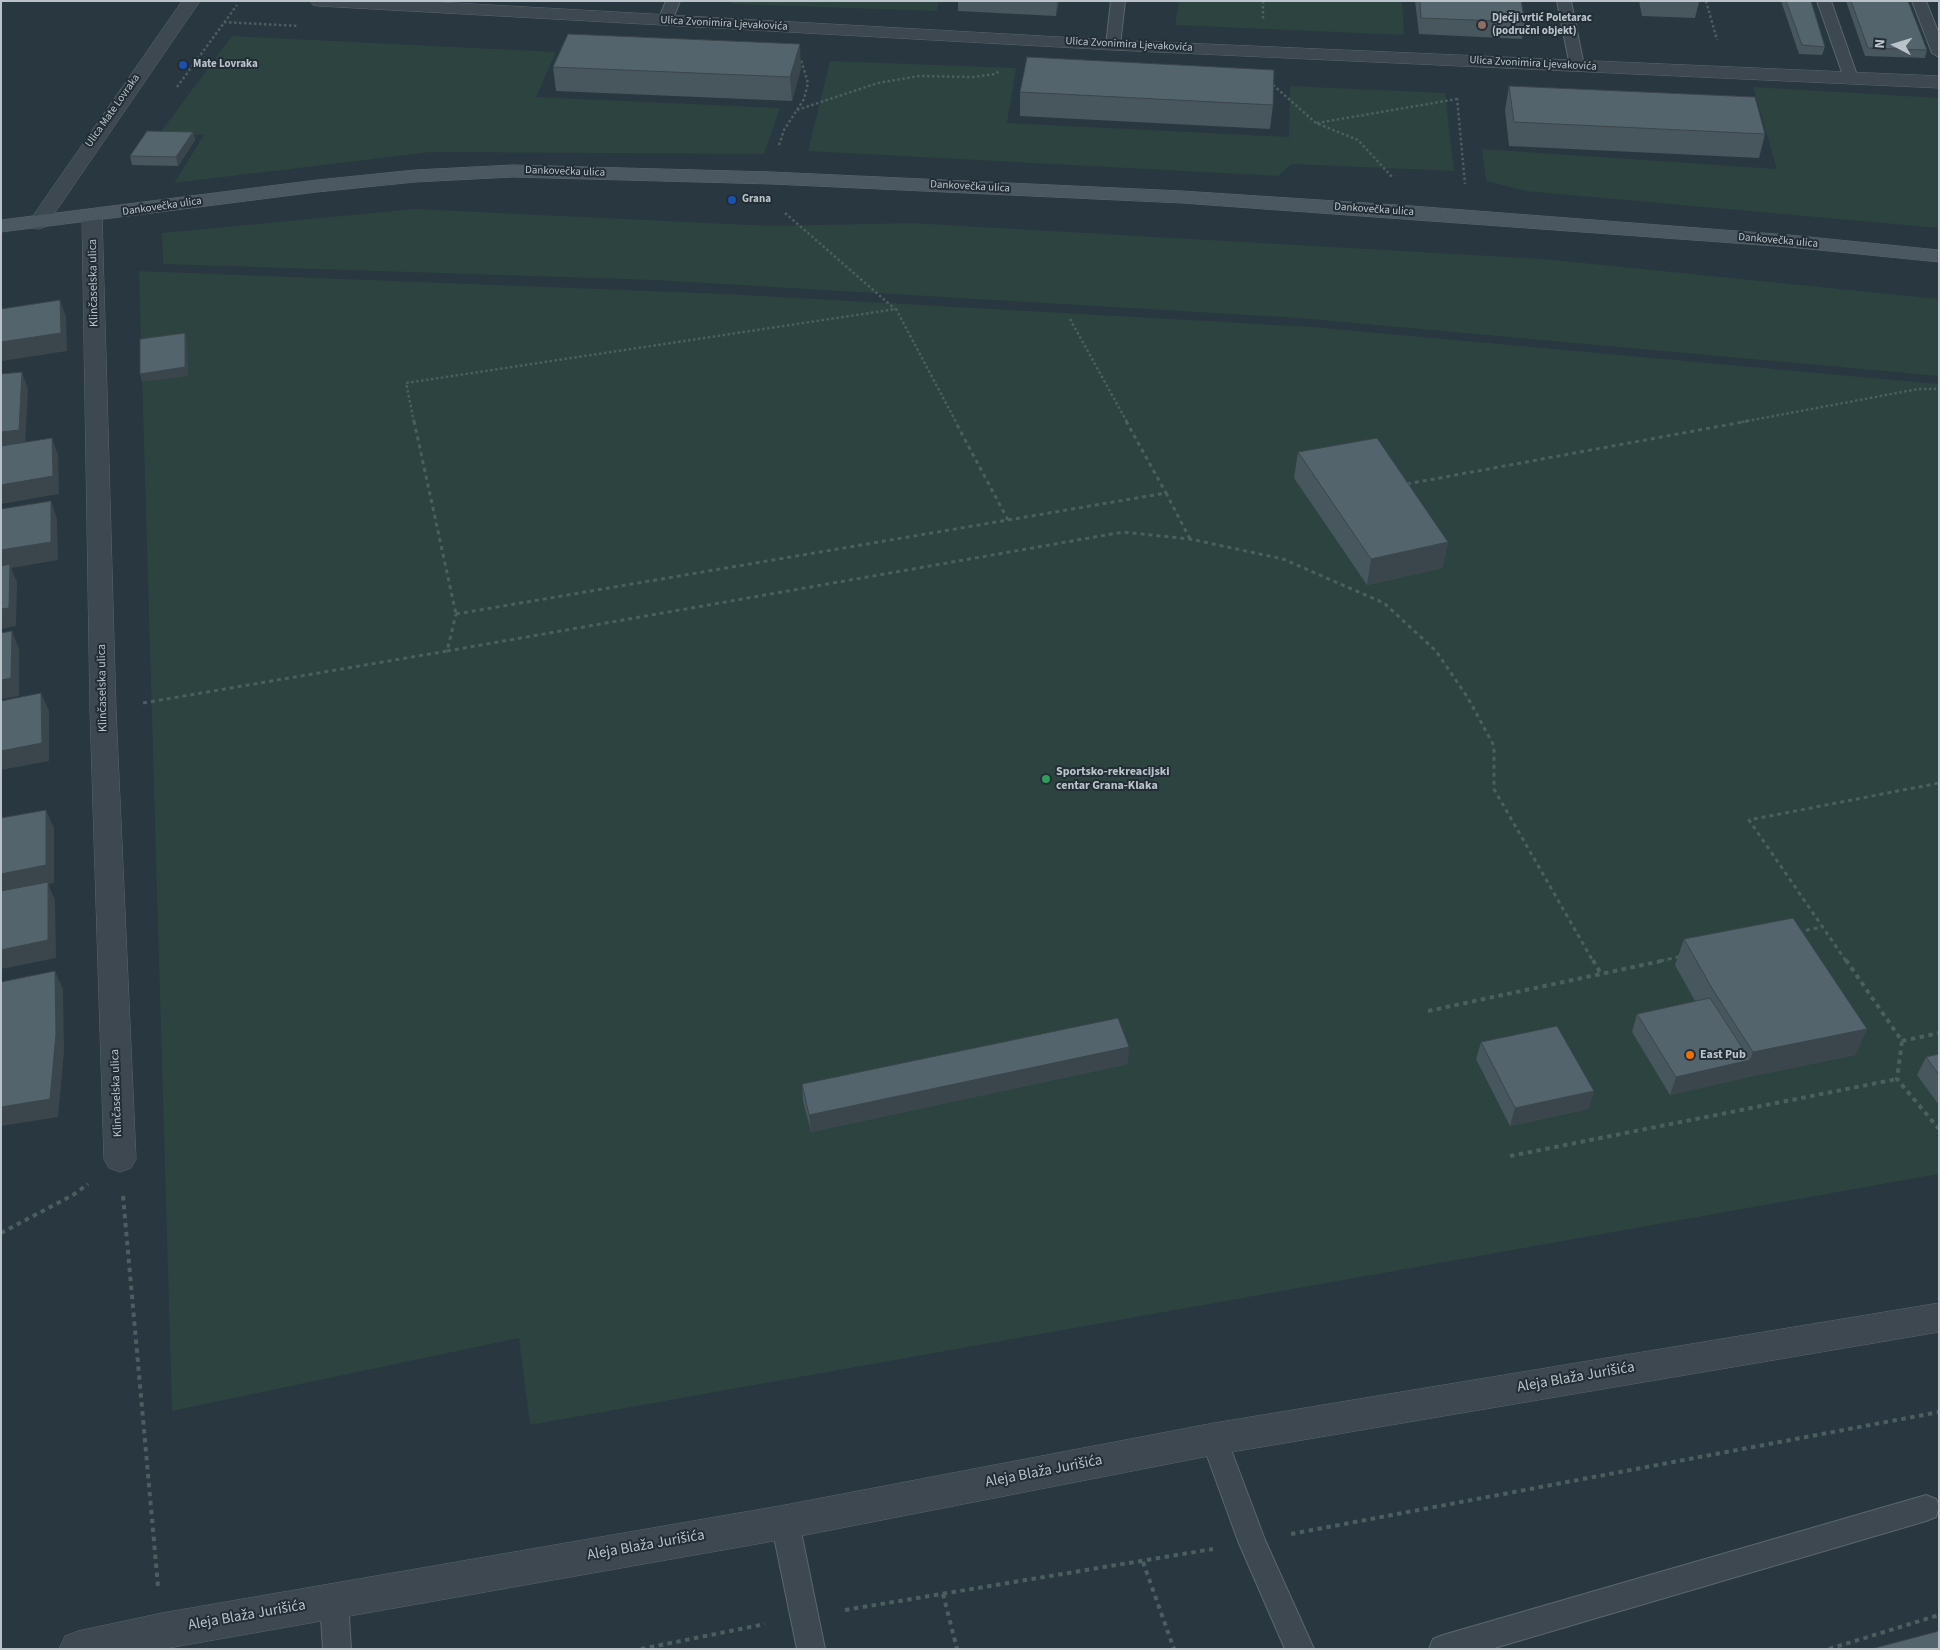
<!DOCTYPE html>
<meta charset="utf-8">
<style>
body{margin:0}
#map{position:relative;width:1940px;height:1650px;overflow:hidden;background:#293740;font-family:"Source Sans 3",sans-serif}
canvas{display:block}
.frame{position:absolute;inset:0;border:2px solid #bac3ca;pointer-events:none}
.north{position:absolute;left:1870px;top:20px;width:50px;height:50px;-webkit-text-stroke:4px #222d35;paint-order:stroke;rotate:275deg;font-size:14px;font-weight:700;line-height:20px;text-align:center;color:#bac3ca}
.north::after{content:'';display:block;margin:auto;width:18px;height:22px;background:#bac3ca;clip-path:polygon(50% 0,100% 100%,50% 72%,0 100%)}
</style>
<div id="map">
<canvas width="1940" height="1650"></canvas>
<div class="frame"></div>
<div class="north">N</div>
</div>
<script>
const g = document.querySelector('canvas').getContext('2d');
g.lineJoin = 'round';
function fill(path, color) {
  g.fillStyle = color;
  g.fill(path, 'evenodd');
}
function shape(rows) {
  const path = new Path2D();
  for (const r of rows) {
    path.moveTo(r[0], r[1]);
    for (let i = 2; i < r.length; i += 2) path.lineTo(r[i], r[i + 1]);
  }
  return path;
}
function trace(path, color, width, dash) {
  g.strokeStyle = color;
  g.lineWidth = width;
  g.lineCap = dash ? 'butt' : 'round';
  g.setLineDash(dash || []);
  g.stroke(path);
}
function label(font, color, halo, rows, align = 'center') {
  g.font = font + ' "Source Sans 3",sans-serif';
  g.lineWidth = 4;
  g.setLineDash([]);
  g.textBaseline = 'middle';
  g.strokeStyle = halo;
  g.fillStyle = color;
  for (const [text, x, y, turn = 0] of rows) {
    g.save();
    g.translate(x, y);
    g.rotate((+turn || 0) * Math.PI / 180);
    g.textAlign = isNaN(turn) ? turn : align;
    if (halo) g.strokeText(text, 0, 0);
    g.fillText(text, 0, 0);
    g.restore();
  }
}
const green = shape([
 [732,1,939,1,937,11,731,4],
 [1179,1,1402,1,1404,35,1175,25],
 [232,36,556,52,536,97,780,108,764,154,431,152,174,183,204,135,160,133],
 [830,61,1016,68,1007,123,1289,137,1290,86,1445,93,1454,171,1291,164,1278,176,808,151],
 [1753,87,1939,98,1939,228,1525,191,1486,181,1482,149,1777,169],
 [415,209,772,226,911,223,1543,259,1939,299,1939,376,1299,318,655,280,163,264,162,233],
 [139,271,727,294,1313,327,1939,384,1939,1174,530,1425,519,1338,172,1411]
]);
const pathFar2 = shape([
 [1263,1,1263,21],
 [1706,1,1717,40],
 [224,22,299,26],
 [1273,85,1316,123,1358,140,1393,178],
 [177,87,237,5],
 [1457,98,1465,184],
 [797,110,878,83,919,76,973,77,995,74,999,71],
 [1317,123,1457,99],
 [779,145,784,130,804,99,808,83,801,60],
 [785,213,895,309],
 [1070,319,1127,422],
 [414,422,406,383,896,309,956,422],
 [1742,422,1918,389,1939,389]
]);
const pathFar1 = shape([
 [414,421,456,614],
 [1126,421,1166,493],
 [1407,484,1748,421],
 [1008,520,1166,493,1190,539],
 [456,614,1008,520,955,421],
 [447,651,1123,532,1190,539,1283,559,1384,603,1436,651,1468,698,1494,746,1494,789,1593,961],
 [143,703,447,651,456,614],
 [1798,932,1822,927],
 [1660,961,1682,956],
 [1846,961,1749,820,1939,783]
]);
const path = shape([
 [1593,960,1601,974],
 [1846,960,1902,1041,1897,1079,1939,1129],
 [1428,1011,1666,960],
 [1902,1041,1939,1033],
 [1510,1156,1897,1079],
 [123,1196,158,1586],
 [1,1233,73,1195,88,1184],
 [1291,1534,1939,1412],
 [1143,1562,1174,1649],
 [943,1594,957,1649],
 [845,1610,1213,1549],
 [641,1649,765,1624],
 [1829,1649,1939,1615]
]);
const service = shape([
 [666,1,680,1,672,21,665,25,658,21,666,1],
 [1111,1,1125,1,1120,45,1113,49,1106,45,1111,1],
 [1557,1,1571,1,1584,66,1582,69,1577,70,1570,66,1557,1],
 [1817,1,1831,1,1858,78,1856,81,1846,81,1844,78,1817,1],
 [1912,1,1926,1,1939,34,1939,57,1932,53,1912,1],
 [1214,1427,1223,1430,1227,1439,1265,1540,1314,1649,1285,1649,1238,1541,1201,1439,1205,1430,1214,1427],
 [1926,1495,1936,1499,1939,1506,1936,1517,1926,1521,1491,1649,1429,1649,1433,1639,1443,1635,1926,1495],
 [785,1509,795,1513,799,1522,825,1649,797,1649,771,1522,775,1513,785,1509],
 [334,1588,344,1592,348,1602,351,1649,323,1649,320,1602,324,1592,334,1588]
]);
const minor = shape([
 [310,1,420,1,1113,40,1939,76,1939,88,1113,50,319,6,313,5,310,1],
 [92,210,99,212,102,216,116,710,136,1159,131,1168,120,1172,109,1168,104,1159,90,710,82,216,85,212,92,210],
 [1939,1303,1939,1332,1214,1455,785,1539,163,1649,59,1649,65,1636,78,1631,162,1613,785,1505,1214,1423,1939,1303]
]);
const tertiary = shape([
 [182,1,200,1,45,227,38,229,31,227,28,223,182,1]
]);
const secondary = shape([
 [513,165,772,172,1182,191,1412,206,1789,235,1939,250,1939,262,1789,247,1182,203,772,184,513,177,415,182,317,192,1,232,1,220,317,180,415,170,513,165]
]);
const wall = shape([
 [958,1,1059,1,1056,16,958,11],
 [1415,1,1521,1,1525,22,1522,39,1419,34],
 [1639,1,1699,1,1699,2,1695,18,1642,16],
 [1781,1,1811,1,1825,47,1822,55,1799,54],
 [1846,1,1908,1,1927,50,1925,58,1865,56],
 [553,67,801,68,792,101,556,91],
 [1509,86,1765,134,1759,158,1509,146,1505,110],
 [1020,92,1273,105,1270,129,1020,116],
 [193,132,195,140,178,166,132,165,130,156],
 [1298,452,1448,542,1442,568,1367,585,1294,478],
 [1684,939,1867,1029,1855,1055,1743,1078,1670,1095,1632,1032,1637,1014,1695,1001,1675,965],
 [1481,1042,1594,1091,1588,1109,1510,1126,1476,1059],
 [1939,1054,1939,1105,1917,1075,1926,1057],
 [1128,1064,811,1132,803,1101,802,1084]
]);
const shadedWall = shape([
 [1057,1,1059,1,1056,16],
 [800,44,801,68,792,101,790,77],
 [193,132,195,140,178,166,176,157],
 [60,300,66,317,67,351,2,361,1,358,1,342],
 [185,333,187,342,188,376,142,382,140,374],
 [22,372,28,389,25,447,1,451,1,432],
 [52,438,58,455,59,494,1,504,1,485],
 [51,501,57,519,58,560,11,568,17,582,16,626,1,629,1,550],
 [1448,542,1442,568,1367,585,1371,559],
 [12,631,19,649,19,696,1,699,1,680],
 [41,693,49,711,49,761,1,770,1,751],
 [46,810,54,828,54,883,48,884,55,900,56,958,1,969,1,874],
 [55,971,63,989,64,1051,58,1117,1,1126,1,1107],
 [1867,1029,1855,1055,1743,1078,1670,1095,1676,1077,1750,1060,1753,1052],
 [1129,1047,1128,1064,811,1132,809,1115],
 [1594,1091,1588,1109,1510,1126,1515,1108]
]);
const building = shape([
 [1420,1,1521,1,1525,22,1421,18,1420,1],
 [1786,1,1811,1,1825,47,1802,45,1786,1],
 [1851,1,1908,1,1927,50,1868,48,1851,1],
 [568,34,800,44,790,77,553,67,568,34],
 [1027,57,1274,70,1273,105,1020,92,1027,57],
 [1509,86,1755,97,1765,134,1514,122,1509,86],
 [147,131,193,132,176,157,130,156,147,131],
 [60,300,61,333,1,342,1,309,60,300],
 [185,333,185,367,140,374,140,339,185,333],
 [22,372,19,430,1,432,1,374,22,372],
 [52,438,53,476,1,485,1,446,52,438],
 [1377,438,1448,542,1371,559,1298,452,1377,438],
 [51,501,51,542,1,550,1,509,51,501],
 [10,564,9,608,1,609,1,566,10,564],
 [12,631,11,678,1,680,1,633,12,631],
 [41,693,42,743,1,751,1,701,41,693],
 [46,810,46,865,1,874,1,818,46,810],
 [48,882,48,940,1,950,1,891,48,882],
 [1793,918,1867,1029,1753,1052,1713,990,1684,939,1793,918],
 [55,971,56,1034,50,1099,1,1107,1,982,55,971],
 [1710,998,1750,1060,1676,1077,1637,1014,1710,998],
 [1118,1018,1129,1047,809,1115,802,1084,1118,1018],
 [1557,1026,1594,1091,1515,1108,1481,1042,1557,1026],
 [1939,1054,1939,1075,1926,1057,1939,1054],
 [1939,1631,1939,1649,1871,1649,1939,1631]
]);
const markers = [
 [1482,25,5,"#8d6e63"],
 [183,65,5,"#1a4fb4"],
 [732,200,5,"#1a4fb4"],
 [1046,779,5,"#2e9e5b"],
 [1690,1055,5,"#e8710a"]
];
const farPoinames = [
 ["Dječji vrtić Poletarac",1492,19],
 ["(područni objekt)",1492,32],
 ["Mate Lovraka",193,65],
 ["Grana",742,200]
];
const farStreetnames = [
 ["Ulica Zvonimira Ljevakovića",724,24,3],
 ["Ulica Zvonimira Ljevakovića",1129,45,3],
 ["Ulica Zvonimira Ljevakovića",1533,64,3],
 ["Ulica Mate Lovraka",113,111,-55],
 ["Dankovečka ulica",565,172,2],
 ["Dankovečka ulica",970,187,3],
 ["Dankovečka ulica",162,207,-8],
 ["Dankovečka ulica",1374,210,4],
 ["Dankovečka ulica",1778,241,5]
];
const streetNames = [
 ["Klinčaselska ulica",94,283,-91],
 ["Klinčaselska ulica",103,688,-91],
 ["Klinčaselska ulica",117,1093,-92]
];
const poiNames = [
 ["Sportsko-rekreacijski",1056,772],
 ["centar Grana-Klaka",1056,786],
 ["East Pub",1700,1055]
];
const nearStreetnames = [
 ["Aleja Blaža Jurišića",1576,1378,-10],
 ["Aleja Blaža Jurišića",1044,1472,-11],
 ["Aleja Blaža Jurišića",646,1546,-10],
 ["Aleja Blaža Jurišića",247,1616,-10]
];
fill(green, '#2c4340');
trace(service, '#5b666d', 2);
trace(minor, '#5b666d', 1);
trace(tertiary, '#5b666d', 1);
trace(secondary, '#5b666d', 1);
trace(pathFar2, '#4b5f5e', 2.5, [2.5, 2.5]);
trace(pathFar1, '#4b5f5e', 3, [4, 4]);
trace(path, '#4b5f5e', 4, [4.5, 4.5]);
fill(service, '#3d4850');
fill(minor, '#3d4850');
fill(tertiary, '#3d4850');
fill(secondary, '#4b5862');
fill(wall, '#48565d');
fill(shadedWall, '#3b464c');
fill(building, '#54646c');
trace(building, '#3b464c', 1);
for (const [x, y, r, color] of markers) {
  const dot = new Path2D();
  dot.arc(x, y, r, 0, 2 * Math.PI);
  g.fillStyle = color;
  g.fill(dot);
  trace(dot, '#222d35', 2);
}
label('bold 11px', '#bac3ca', '#222d35', farPoinames, 'left');
label('11px', '#bac3ca', '#222d35', farStreetnames);
label('12px', '#bac3ca', '#222d35', streetNames);
label('bold 12px', '#bac3ca', '#222d35', poiNames, 'left');
label('15px', '#bac3ca', '#222d35', nearStreetnames);
</script>
